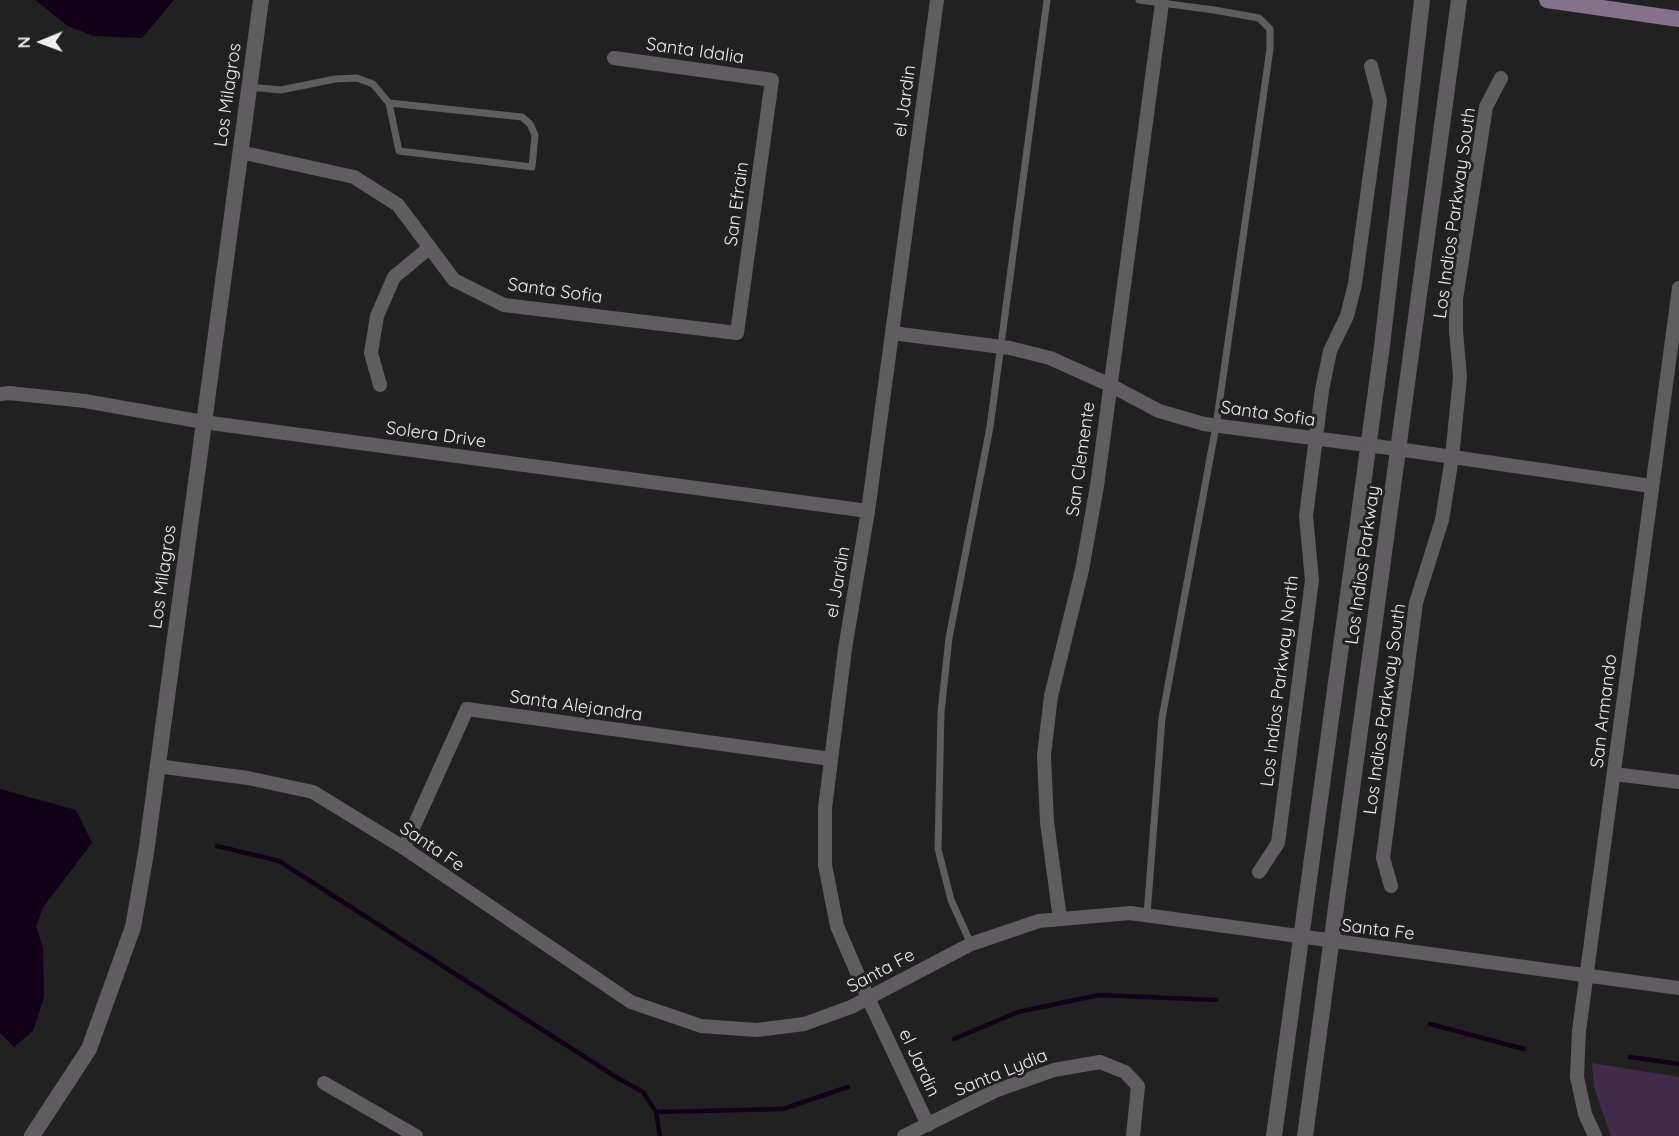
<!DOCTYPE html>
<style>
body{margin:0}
#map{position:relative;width:1679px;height:1136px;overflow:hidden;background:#222122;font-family:Quicksand,sans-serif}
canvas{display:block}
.north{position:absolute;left:12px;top:12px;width:60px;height:60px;-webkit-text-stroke:4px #222122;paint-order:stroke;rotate:269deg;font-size:16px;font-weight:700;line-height:24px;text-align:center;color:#efeeef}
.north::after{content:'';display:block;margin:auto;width:21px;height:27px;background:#efeeef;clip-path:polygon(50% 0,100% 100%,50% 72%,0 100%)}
</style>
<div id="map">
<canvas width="1679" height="1136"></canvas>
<div class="north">N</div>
</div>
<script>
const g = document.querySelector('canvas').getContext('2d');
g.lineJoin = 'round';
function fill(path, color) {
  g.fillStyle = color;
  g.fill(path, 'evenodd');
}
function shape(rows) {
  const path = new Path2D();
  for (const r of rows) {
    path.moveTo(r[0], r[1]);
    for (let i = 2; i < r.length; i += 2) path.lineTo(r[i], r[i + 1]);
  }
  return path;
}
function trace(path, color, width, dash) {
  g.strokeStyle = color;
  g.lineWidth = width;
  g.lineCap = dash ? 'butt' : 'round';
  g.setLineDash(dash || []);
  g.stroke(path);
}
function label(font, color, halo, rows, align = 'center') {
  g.font = font + ' Quicksand,sans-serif';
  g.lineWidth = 6;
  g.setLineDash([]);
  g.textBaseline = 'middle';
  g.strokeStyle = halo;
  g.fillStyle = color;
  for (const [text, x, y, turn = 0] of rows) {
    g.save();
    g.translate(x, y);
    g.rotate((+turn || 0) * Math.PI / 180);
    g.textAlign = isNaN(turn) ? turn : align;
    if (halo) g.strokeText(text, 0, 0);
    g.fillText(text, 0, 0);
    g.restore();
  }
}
const green = shape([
 [1592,1063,1679,1077,1679,1136,1611,1136,1594,1087]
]);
const water = shape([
 [35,0,174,0,142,38,93,36,68,26],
 [0,789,76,810,92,843,44,906,36,926,43,948,44,997,33,1031,14,1047,0,1033]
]);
const stream = shape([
 [217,846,279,861,616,1077,643,1092,656,1112,660,1136],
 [1430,1024,1524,1049],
 [954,1039,1018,1012,1099,995,1216,1000],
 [1630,1057,1679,1064],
 [656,1112,783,1109,848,1087]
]);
const service = shape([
 [1139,0,1214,10,1259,18,1270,29,1270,49,1216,426,1162,718,1147,915],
 [249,87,281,90,335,79,357,78,373,84,389,103,399,151,532,167,535,135,530,124,522,117,389,103],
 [971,944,951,900,938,849,941,712,949,638,990,427,1047,0]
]);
const minor = shape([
 [240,152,354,177,398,205,454,280,504,305,737,333,772,80,614,58],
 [892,333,1010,348,1050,358,1110,385,1159,411,1204,424,1398,449,1651,486],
 [380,385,371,353,377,316,394,277,429,248],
 [0,394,9,393,85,401,203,422,868,511],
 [157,766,248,778,313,792,404,848,631,1002,701,1026,757,1030,804,1024,851,1007,971,944,1039,921,1130,913,1679,988],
 [1614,774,1679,782],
 [404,848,467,709,831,759],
 [1259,872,1278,843,1312,580,1306,516,1322,390,1330,351,1347,316,1355,284,1380,101,1371,66],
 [1391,886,1383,858,1416,603,1442,520,1452,457,1460,377,1456,331,1456,299,1486,107,1501,78],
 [1060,919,1047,822,1044,755,1051,696,1082,570,1097,486,1162,3],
 [324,1083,416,1136],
 [928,1125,868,998,837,926,825,865,825,808,845,649,868,511,937,0],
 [904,1136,995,1091,1054,1070,1100,1062,1125,1072,1138,1086,1133,1136],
 [1595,1136,1585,1114,1577,1077,1579,1031,1679,288]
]);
const tertiary = shape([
 [32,1136,89,1049,133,927,146,853,261,0],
 [1274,1136,1382,346,1422,0],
 [1305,1136,1459,0]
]);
const secondary = shape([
 [1547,0,1679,19]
]);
const streetNames = [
 ["Santa Idalia",695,51,8],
 ["Los Milagros",228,95,-82],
 ["el Jardin",905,101,-82],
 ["San Efrain",737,204,-82],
 ["Los Indios Parkway South",1455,213,-82],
 ["Santa Sofia",555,291,8],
 ["Santa Sofia",1268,414,8],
 ["Solera Drive",436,435,8],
 ["San Clemente",1081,459,-82],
 ["Los Indios Parkway",1363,565,-82],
 ["Los Milagros",163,577,-82],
 ["el Jardin",838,582,-80],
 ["Los Indios Parkway North",1280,681,-83],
 ["Santa Alejandra",576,706,8],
 ["Los Indios Parkway South",1385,709,-82],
 ["San Armando",1604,711,-83],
 ["Santa Fe",432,847,34],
 ["Santa Fe",1378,930,7],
 ["Santa Fe",881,971,-28],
 ["el Jardin",919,1063,65],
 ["Santa Lydia",1001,1073,-22]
];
fill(green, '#422b4a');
fill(water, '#110018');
trace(stream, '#110018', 4.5);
trace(service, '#5f5d5f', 7);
trace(minor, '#5f5d5f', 14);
trace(tertiary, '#5f5d5f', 16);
trace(secondary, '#86718d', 16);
label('18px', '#efeeef', '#222122', streetNames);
</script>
